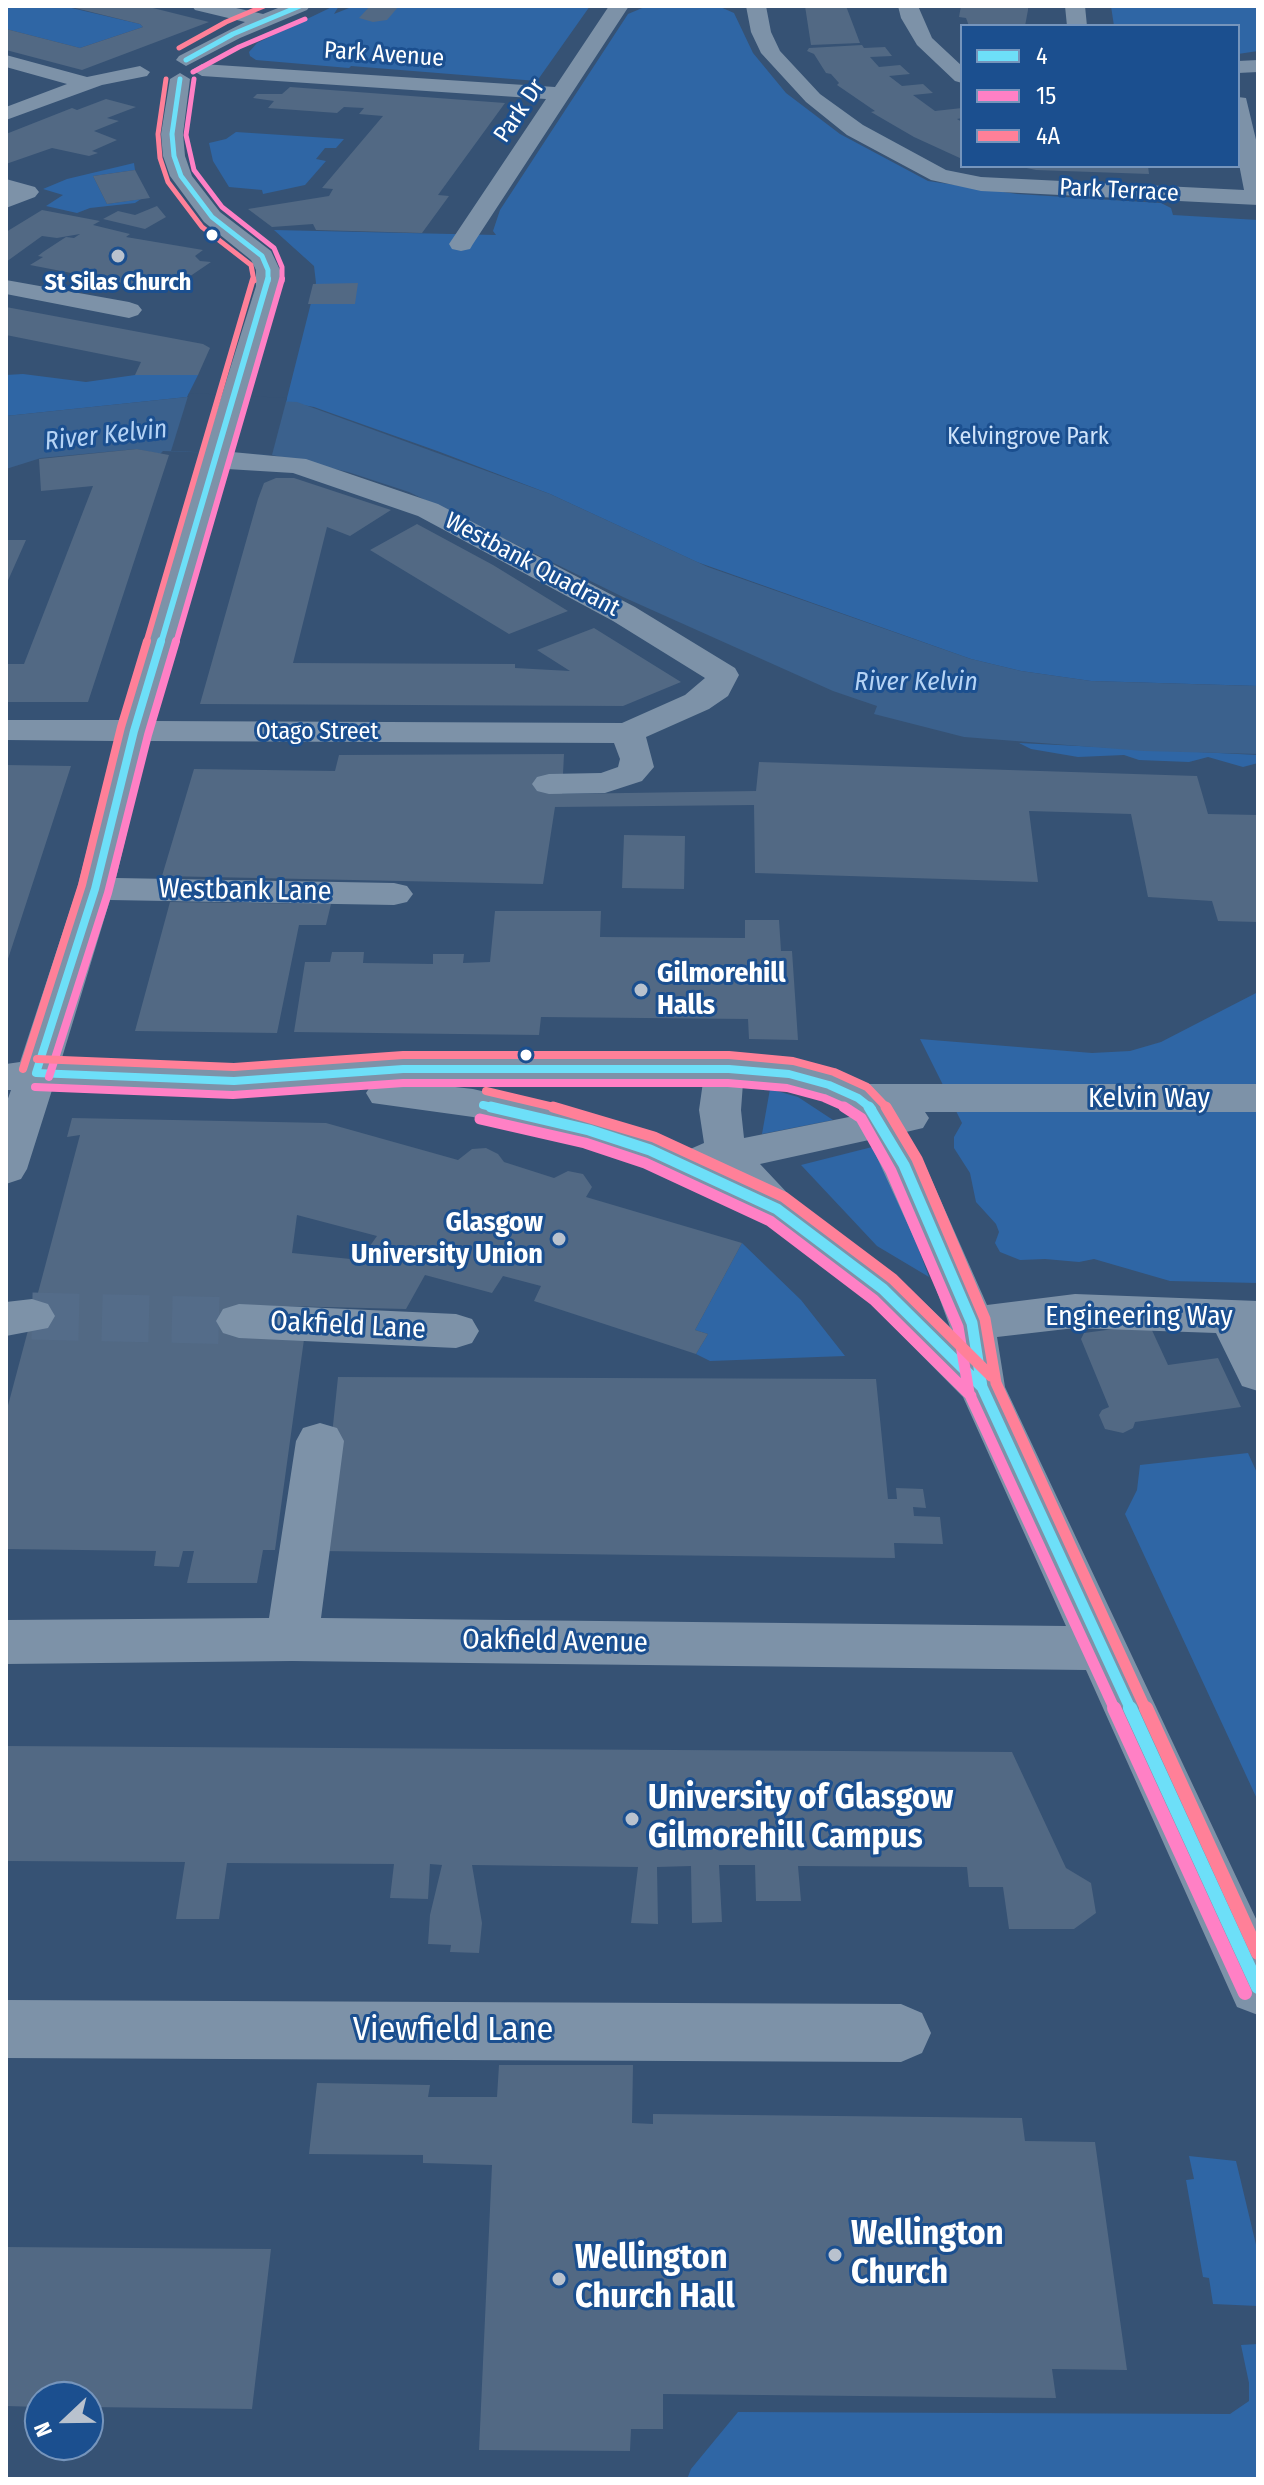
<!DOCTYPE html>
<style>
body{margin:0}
#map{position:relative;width:1264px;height:2485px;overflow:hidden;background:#365274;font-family:"Fira Sans Condensed",sans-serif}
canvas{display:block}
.frame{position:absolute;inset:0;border:8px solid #fff;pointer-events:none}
.legend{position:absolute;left:960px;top:24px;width:280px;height:144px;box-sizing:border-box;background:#1b4f8f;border:2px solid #7695bc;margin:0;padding:10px 14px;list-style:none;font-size:24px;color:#fff}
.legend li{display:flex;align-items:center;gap:16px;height:40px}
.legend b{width:40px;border:2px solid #7695bc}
.north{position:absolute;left:24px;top:2381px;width:80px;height:80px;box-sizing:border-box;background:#1b4f8f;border:2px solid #7695bc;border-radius:50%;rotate:248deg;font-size:22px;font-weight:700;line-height:32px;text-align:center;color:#fff}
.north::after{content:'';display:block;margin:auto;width:28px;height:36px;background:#b9c2ce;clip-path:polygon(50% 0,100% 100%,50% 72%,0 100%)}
</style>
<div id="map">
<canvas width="1264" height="2485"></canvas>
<div class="frame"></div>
<ul class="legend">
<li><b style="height:10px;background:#6ddff8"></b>4</li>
<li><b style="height:10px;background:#ff80c5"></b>15</li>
<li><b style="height:10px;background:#ff8098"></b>4A</li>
</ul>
<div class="north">N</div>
</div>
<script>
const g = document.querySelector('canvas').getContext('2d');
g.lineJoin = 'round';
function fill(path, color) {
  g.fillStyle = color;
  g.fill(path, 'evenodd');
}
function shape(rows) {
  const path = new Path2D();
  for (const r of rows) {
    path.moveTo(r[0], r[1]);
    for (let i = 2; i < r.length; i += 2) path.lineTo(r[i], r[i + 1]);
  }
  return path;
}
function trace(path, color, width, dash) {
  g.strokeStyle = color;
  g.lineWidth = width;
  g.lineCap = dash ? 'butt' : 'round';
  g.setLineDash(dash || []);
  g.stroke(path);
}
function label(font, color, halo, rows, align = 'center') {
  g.font = font + ' "Fira Sans Condensed",sans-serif';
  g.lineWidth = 6;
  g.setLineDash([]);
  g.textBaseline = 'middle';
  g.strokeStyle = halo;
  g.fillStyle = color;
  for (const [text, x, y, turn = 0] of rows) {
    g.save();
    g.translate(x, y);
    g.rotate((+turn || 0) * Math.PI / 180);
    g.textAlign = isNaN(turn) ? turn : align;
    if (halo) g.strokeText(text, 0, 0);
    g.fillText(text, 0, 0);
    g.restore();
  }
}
const green = shape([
 [6,6,63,6,140,24,143,27,80,48,6,29],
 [334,6,339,6,334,14,354,6,590,6,537,81,351,66,349,68,256,60,250,56,249,52,257,43],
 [647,6,718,6,734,13,753,53,786,93,840,134,928,181,1017,194,1161,203,1171,208,1173,215,1258,220,1258,686,1091,681,1021,671,971,659,697,562,550,494,440,452,314,407,286,402,316,283,314,266,274,230,496,235,493,231,500,210,628,14],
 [1111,6,1258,6,1258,51,1238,54,1238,26,1114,26],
 [236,132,344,139,336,148,325,148,316,159,326,161,305,185,263,194,262,190,229,187,213,161,209,143,226,139],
 [134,163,135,170,93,176,107,204,141,199,135,203,90,208,77,213,46,206,63,195,43,189,67,179],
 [23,374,86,382,135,375,198,375,187,397,6,416,6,375],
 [1019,743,1258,755,1258,763,1243,767,1208,757,1189,762,1139,760,1124,755,1078,757,1031,749],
 [1258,992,1258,1283,1170,1281,1094,1259,1079,1262,1045,1259,1020,1260,1000,1252,995,1243,999,1232,996,1224,976,1202,970,1173,954,1148,954,1137,962,1123,920,1039,1092,1053,1130,1051,1161,1042],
 [770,1089,798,1097,833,1120,762,1134],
 [880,1145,929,1277,877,1246,801,1165],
 [742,1243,801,1300,845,1356,710,1361,696,1354,708,1334,695,1330],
 [1248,1453,1258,1475,1258,1801,1125,1514,1137,1490,1140,1465],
 [1189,2156,1236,2161,1258,2253,1258,2306,1213,2304,1209,2278,1203,2277,1186,2180,1194,2179],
 [1258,2344,1258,2479,687,2479,691,2469,738,2412,1230,2414,1249,2401,1249,2383,1241,2345]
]);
const water = shape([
 [187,397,297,402,550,494,708,567,971,659,1021,671,1091,681,1258,686,1258,754,1144,751,964,737,874,714,877,706,833,691,623,597,409,492,348,472,272,455,163,451,160,454,137,449,41,458,6,469,6,416]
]);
const pier = shape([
 [189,393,287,398,272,455,171,451]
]);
const building = shape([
 [67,6,145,6,209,22,82,70,6,50,6,29,80,48,143,27,140,24],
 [370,6,399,6,387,20,373,22,359,18],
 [805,6,846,6,860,43,811,45],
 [961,6,1028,6,1028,10,1025,26,969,26,966,18,959,17],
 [862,45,864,48,885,47,892,56,870,57,879,67,900,65,910,74,889,76,902,86,923,84,933,93,913,95,935,111,962,108,962,118,957,119,962,122,962,159,914,137,871,112,875,111,837,85,839,83,831,74,826,73,814,54,807,51,809,48],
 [290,87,505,103,438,195,449,196,422,233,316,230,313,224,272,227,248,209,329,196,333,189,322,188,383,116,359,114,364,108,344,107,337,113,268,108,274,101,253,98,257,94,282,94],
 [106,99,136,107,107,118,119,121,94,131,117,140,92,151,98,153,89,156,52,148,6,164,6,134,72,108,77,110],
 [1017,166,1148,166,1149,174,1036,170],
 [135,170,150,198,107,204,93,176],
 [157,206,166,217,145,229,103,219,118,211,135,215],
 [42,210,100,221,93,225,130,234,126,237,203,250,195,256,200,261,211,262,183,281,164,277,155,284,158,284,149,288,30,265,43,257,38,256,43,252,66,237,74,238,80,234,57,238,42,236,6,262,6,232],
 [358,283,355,304,308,304,313,284],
 [6,307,203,344,210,348,198,375,135,375,141,362,6,335],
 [137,449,169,455,88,702,6,702,6,664,24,664,93,486,41,491,39,459],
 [276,478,294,478,391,510,350,536,327,527,293,663,515,664,515,668,570,671,537,650,594,628,681,682,623,706,200,704,258,499,264,483],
 [417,524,493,565,568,611,509,634,370,550],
 [6,540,26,540,6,585],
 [564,754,562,794,756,791,759,762,1197,776,1208,814,1258,815,1258,922,1218,921,1212,901,1148,897,1131,814,1029,811,1038,882,755,873,754,805,555,807,543,884,162,876,194,769,335,771,339,755],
 [6,765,71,766,7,962,6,962],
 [624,835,685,836,684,889,622,888],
 [170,902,331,904,326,925,299,925,277,1033,135,1031],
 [495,911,601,911,600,937,745,938,745,920,779,920,781,951,792,951,798,1040,749,1039,748,1019,541,1017,539,1035,294,1032,305,962,330,962,332,952,364,952,363,963,433,964,433,954,464,954,463,963,490,962],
 [72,1118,326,1123,458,1160,472,1149,486,1148,498,1154,504,1162,554,1178,568,1171,583,1174,592,1187,586,1197,742,1243,695,1330,708,1334,696,1354,534,1301,541,1286,503,1276,492,1293,425,1275,406,1309,241,1305,306,1325,275,1550,263,1550,257,1583,187,1583,194,1551,183,1551,179,1567,154,1566,156,1551,6,1549,6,1413,80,1135,67,1137],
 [297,1215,377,1236,360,1260,292,1253],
 [1144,1325,1150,1326,1168,1365,1218,1358,1241,1407,1135,1422,1133,1428,1123,1433,1105,1429,1099,1415,1102,1410,1109,1407,1081,1339,1084,1333],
 [338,1377,876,1379,888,1499,897,1499,896,1488,923,1489,926,1508,913,1507,914,1516,940,1517,943,1544,894,1543,895,1558,320,1551],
 [6,1746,1012,1752,1066,1868,1091,1883,1096,1913,1074,1929,1009,1929,1003,1887,969,1887,967,1867,798,1866,801,1901,756,1901,755,1865,719,1865,722,1922,692,1923,691,1866,657,1867,658,1924,631,1923,638,1867,472,1865,482,1923,479,1953,450,1952,451,1945,428,1944,430,1915,442,1865,430,1864,428,1899,390,1898,394,1864,227,1863,219,1919,176,1919,185,1862,6,1861],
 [499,2065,633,2065,632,2123,653,2124,653,2114,1022,2118,1025,2141,1095,2142,1127,2370,1052,2369,1056,2398,663,2394,663,2429,631,2429,630,2451,479,2450,492,2165,423,2163,423,2155,309,2154,317,2083,430,2085,428,2097,497,2097],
 [6,2247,271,2249,252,2409,88,2407,88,2397,40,2397,40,2407,6,2406]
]);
const minorTunnel = shape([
 [32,1316,239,1321]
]);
const minor = shape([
 [192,6,227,6,263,14,283,6,310,6,307,10,240,38,186,66,176,60,179,56,245,22,195,10,192,6],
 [609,6,629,6,473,244,470,249,461,251,452,249,449,244,546,99,202,76,192,70,202,64,555,87,609,6],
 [746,6,766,6,771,32,780,51,820,94,863,125,946,170,981,177,1244,190,1238,159,1238,97,1246,98,1258,148,1258,205,981,191,931,180,847,135,806,102,761,53,751,32,746,6],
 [898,6,918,6,932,38,962,66,962,83,955,81,917,45,901,18,898,6],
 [1065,6,1085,6,1087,26,1067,26,1065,6],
 [6,55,87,77,140,66,150,72,147,76,102,85,6,120,6,107,67,84,6,67,6,55],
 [1258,60,1258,72,1238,73,1238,61,1258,60],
 [180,73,190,79,183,134,185,156,192,176,220,212,271,251,280,270,280,286,232,452,306,459,438,504,635,607,735,668,739,675,728,696,709,709,646,737,654,767,642,781,605,793,549,794,537,791,532,784,537,777,549,774,601,773,618,767,620,759,614,743,149,741,116,878,394,883,407,886,413,894,407,902,394,905,110,900,61,1061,232,1068,403,1056,729,1056,789,1061,864,1084,1258,1084,1258,1112,925,1112,929,1118,923,1128,906,1132,925,1165,987,1305,1075,1294,1258,1301,1258,1391,1242,1386,1216,1333,1075,1328,997,1337,1005,1387,1258,1923,1258,2015,1237,2007,1086,1670,292,1661,6,1664,6,1620,269,1618,296,1441,303,1428,320,1423,337,1428,344,1441,321,1618,1066,1626,963,1397,867,1300,762,1220,635,1160,581,1142,473,1117,372,1103,366,1093,372,1084,278,1091,263,1096,53,1087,27,1169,21,1179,6,1184,6,1104,11,1090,6,1090,6,1064,20,1062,77,889,115,741,6,740,6,720,120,720,256,286,256,270,251,260,204,222,170,176,163,156,161,134,170,79,180,73],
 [227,469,293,473,418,516,613,621,705,678,685,695,622,723,154,721,227,469],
 [411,1082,703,1082,699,1110,704,1143,688,1150,589,1116,473,1089,411,1082],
 [743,1083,788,1087,815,1094,854,1116,744,1138,741,1110,743,1083],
 [869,1140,931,1275,950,1327,899,1278,792,1198,760,1164,869,1140],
 [6,179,35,187,39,192,35,197,6,208,6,179],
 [6,280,129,302,138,305,142,310,138,315,129,318,6,294,6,280],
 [32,1299,48,1304,55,1316,48,1328,6,1336,6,1302,32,1299],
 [239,1304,456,1314,472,1319,479,1331,472,1343,456,1348,239,1338,223,1333,216,1321,223,1309,239,1304],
 [6,2000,901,2004,922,2013,931,2033,922,2053,901,2062,6,2058,6,2000]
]);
const bus1Far4 = shape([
 [186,60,233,34,300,6],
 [180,79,172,134,174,156,181,176,212,217,262,256,268,270,268,281]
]);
const bus1Far3 = shape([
 [161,643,268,279]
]);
const bus1Far2 = shape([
 [36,1073,234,1081,403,1069,729,1069,789,1074,829,1085,858,1098,872,1109],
 [36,1073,95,889,134,731,161,641],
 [483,1105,500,1109]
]);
const bus1Far1 = shape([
 [491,1107,589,1130,650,1150,777,1209,883,1289,981,1386],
 [869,1107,904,1165,972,1323,982,1387,1131,1710]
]);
const bus1 = shape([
 [1130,1708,1258,1987]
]);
const bus2Far4 = shape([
 [193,72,239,47,305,19],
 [194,79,186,135,194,170,222,207,274,248,282,267,282,281]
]);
const bus2Far3 = shape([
 [176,643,282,279]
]);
const bus2Far2 = shape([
 [49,1077,108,893,148,735,176,641],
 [35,1087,233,1095,403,1083,728,1083,787,1088,824,1098,849,1109]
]);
const bus2Far1 = shape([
 [844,1107,861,1118,891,1171,958,1327,969,1393,1115,1710],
 [480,1119,585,1143,645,1163,770,1221,874,1300,971,1396]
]);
const bus2 = shape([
 [1114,1708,1245,1993]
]);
const bus3Far4 = shape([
 [179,48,226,22,264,6],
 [166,79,158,134,160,158,168,182,202,227,251,265,254,281]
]);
const bus3Far3 = shape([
 [146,643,253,279]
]);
const bus3Far2 = shape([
 [37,1059,234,1067,403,1055,729,1055,793,1061,834,1072,867,1087,888,1109],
 [23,1069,82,885,121,727,147,641],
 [486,1091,562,1109]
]);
const bus3Far1 = shape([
 [553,1107,654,1137,784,1197,893,1279,991,1376],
 [886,1107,917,1159,985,1319,996,1383,1146,1710]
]);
const bus3 = shape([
 [1146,1708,1258,1953]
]);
const markers = [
 [212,235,7,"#fff"],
 [118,256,8,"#b9c2ce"],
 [641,990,8,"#b9c2ce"],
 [526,1055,7,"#fff"],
 [559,1239,8,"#b9c2ce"],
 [632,1819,8,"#b9c2ce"],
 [835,2255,8,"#b9c2ce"],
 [559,2279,8,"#b9c2ce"]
];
const farStreetnames = [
 ["Park Avenue",384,55,4],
 ["Park Dr",520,111,-56],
 ["Park Terrace",1119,191,3],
 ["Westbank Quadrant",532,565,28],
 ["Otago Street",317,732]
];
const farPoinames = [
 ["St Silas Church",118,283]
];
const farParknames = [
 ["Kelvingrove Park",1028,437]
];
const farWaternames = [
 ["River Kelvin",106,436,-6],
 ["River Kelvin",916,683]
];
const streetNames = [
 ["Westbank Lane",245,891,1],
 ["Kelvin Way",1149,1099],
 ["Engineering Way",1139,1317],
 ["Oakfield Lane",348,1326,3],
 ["Oakfield Avenue",555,1642,1]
];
const poiNames = [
 ["Gilmorehill",657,974],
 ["Halls",657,1006],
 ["Glasgow",543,1223,"right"],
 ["University Union",543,1255,"right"]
];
const nearPoinames = [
 ["University of Glasgow",648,1799],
 ["Gilmorehill Campus",648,1838],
 ["Wellington",851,2235],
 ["Church",851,2274],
 ["Wellington",575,2259],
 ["Church Hall",575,2298]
];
const nearStreetnames = [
 ["Viewfield Lane",453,2031]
];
fill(green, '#2f66a5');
fill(water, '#3b618d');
fill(pier, '#365274');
fill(building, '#526984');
trace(minorTunnel, '#546c89', 47, [47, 23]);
fill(minor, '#7d92a8');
trace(bus1Far4, '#6ddff8', 5);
trace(bus1Far3, '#6ddff8', 6);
trace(bus1Far2, '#6ddff8', 8);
trace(bus1Far1, '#6ddff8', 11);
trace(bus1, '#6ddff8', 14);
trace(bus2Far4, '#ff80c5', 5);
trace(bus2Far3, '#ff80c5', 6);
trace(bus2Far2, '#ff80c5', 8);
trace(bus2Far1, '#ff80c5', 11);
trace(bus2, '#ff80c5', 14);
trace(bus3Far4, '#ff8098', 5);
trace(bus3Far3, '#ff8098', 6);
trace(bus3Far2, '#ff8098', 8);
trace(bus3Far1, '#ff8098', 11);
trace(bus3, '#ff8098', 14);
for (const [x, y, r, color] of markers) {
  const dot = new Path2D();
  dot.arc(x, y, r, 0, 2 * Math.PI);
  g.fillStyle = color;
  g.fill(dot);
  trace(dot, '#1b4f8f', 3);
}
label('24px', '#fff', '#1b4f8f', farStreetnames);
label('bold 24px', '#fff', '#1b4f8f', farPoinames);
label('24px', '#cfe3fa', '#1b4f8f', farParknames);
label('italic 26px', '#b5d3f5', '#1b4f8f', farWaternames);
label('28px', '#fff', '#1b4f8f', streetNames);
label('bold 28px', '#fff', '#1b4f8f', poiNames, 'left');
label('bold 34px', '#fff', '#1b4f8f', nearPoinames, 'left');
label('34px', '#fff', '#1b4f8f', nearStreetnames);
</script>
